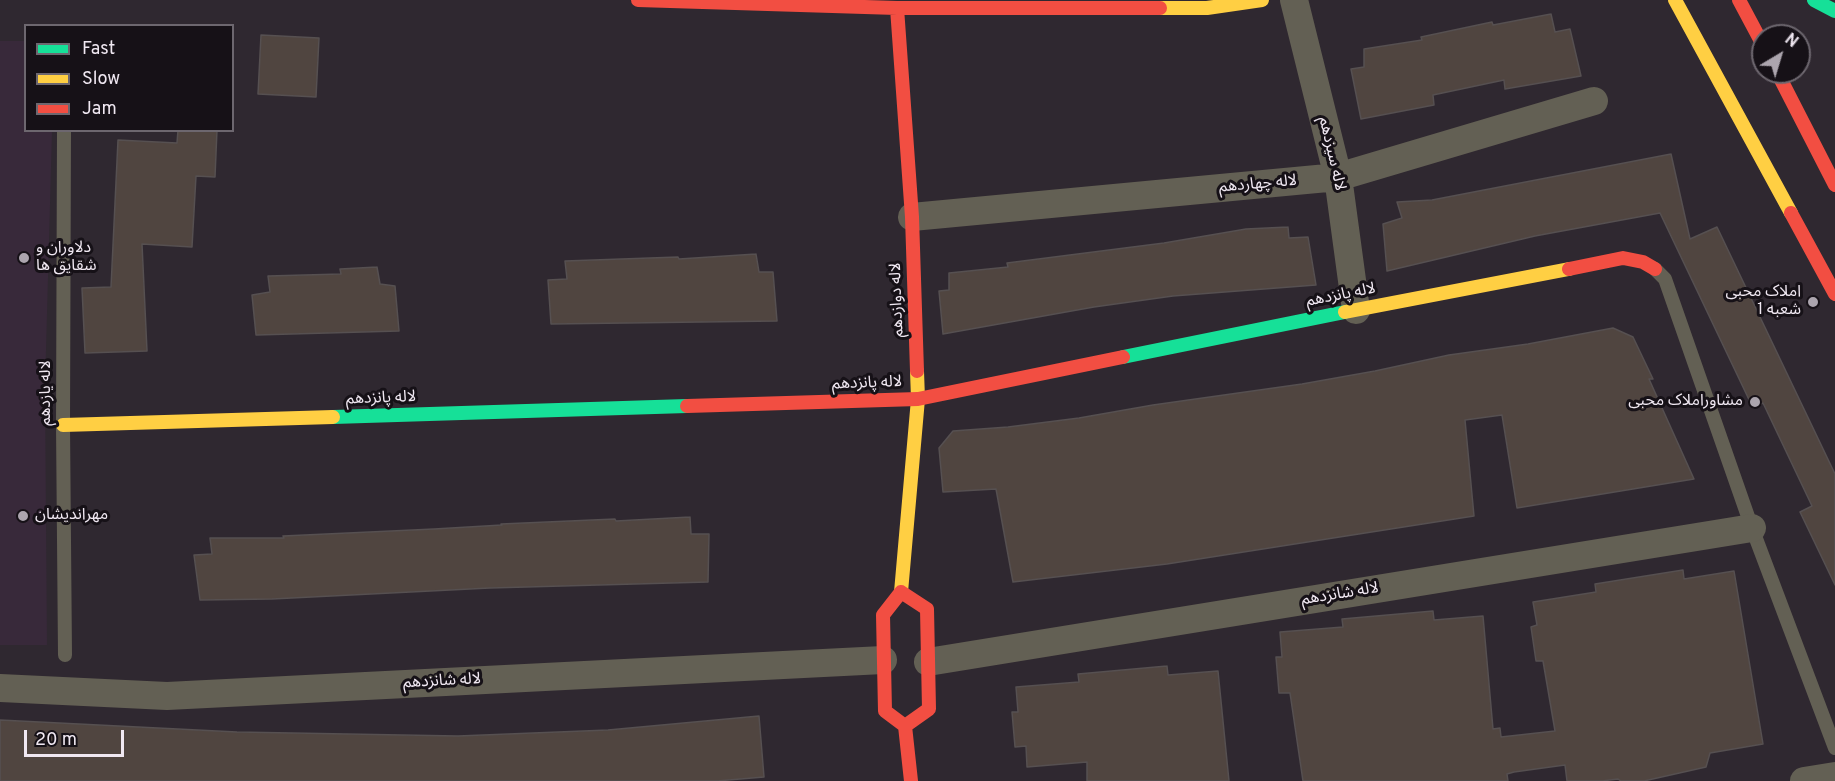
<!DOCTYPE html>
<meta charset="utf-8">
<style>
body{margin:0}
#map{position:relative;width:1835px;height:781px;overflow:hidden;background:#2f2830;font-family:Overpass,sans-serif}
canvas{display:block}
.legend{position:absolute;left:24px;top:24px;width:210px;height:108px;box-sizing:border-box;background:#161117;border:2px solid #6d676f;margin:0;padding:8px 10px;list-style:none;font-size:18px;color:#f0e8f2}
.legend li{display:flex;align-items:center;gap:12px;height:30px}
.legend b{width:30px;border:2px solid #6d676f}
.north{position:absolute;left:1751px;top:24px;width:60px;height:60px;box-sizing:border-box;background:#161117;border:2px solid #6d676f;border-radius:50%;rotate:38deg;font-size:16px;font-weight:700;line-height:24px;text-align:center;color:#f0e8f2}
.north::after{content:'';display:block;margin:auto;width:21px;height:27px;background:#aca5ae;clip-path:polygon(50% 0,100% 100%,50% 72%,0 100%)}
.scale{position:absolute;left:24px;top:730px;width:100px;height:27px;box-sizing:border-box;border:3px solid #f0e8f2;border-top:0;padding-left:8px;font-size:18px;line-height:21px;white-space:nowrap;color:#f0e8f2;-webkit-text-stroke:4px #161117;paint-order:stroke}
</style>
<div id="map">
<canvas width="1835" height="781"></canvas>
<ul class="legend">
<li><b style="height:8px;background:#16e098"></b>Fast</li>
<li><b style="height:8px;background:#ffcf43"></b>Slow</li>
<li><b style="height:8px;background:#f24e42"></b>Jam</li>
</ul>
<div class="north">N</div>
<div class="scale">20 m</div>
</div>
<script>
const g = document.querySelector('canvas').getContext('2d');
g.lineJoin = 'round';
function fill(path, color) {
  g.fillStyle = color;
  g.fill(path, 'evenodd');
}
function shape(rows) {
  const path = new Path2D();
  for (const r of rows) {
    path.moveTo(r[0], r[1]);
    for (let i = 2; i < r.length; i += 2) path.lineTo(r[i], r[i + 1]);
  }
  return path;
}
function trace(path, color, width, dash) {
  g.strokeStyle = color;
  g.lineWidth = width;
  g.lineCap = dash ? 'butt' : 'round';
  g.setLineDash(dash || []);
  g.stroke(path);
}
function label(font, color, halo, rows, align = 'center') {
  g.font = font + ' Overpass,"Noto Sans Arabic",sans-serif';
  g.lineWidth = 6;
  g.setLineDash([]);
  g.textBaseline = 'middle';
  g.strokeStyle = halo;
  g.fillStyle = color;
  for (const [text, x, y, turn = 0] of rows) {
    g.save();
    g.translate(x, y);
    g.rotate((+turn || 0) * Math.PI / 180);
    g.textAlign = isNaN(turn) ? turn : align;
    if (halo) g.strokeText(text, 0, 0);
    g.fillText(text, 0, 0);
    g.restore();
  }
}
const built = shape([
 [0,41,25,41,26,130,52,131,45,387,47,645,0,645]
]);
const building = shape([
 [1551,14,1555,32,1570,29,1581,76,1505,89,1504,80,1433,95,1434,105,1361,119,1351,69,1364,67,1364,49,1422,40,1421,37,1492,22,1493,25,1551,14],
 [261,35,319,38,316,97,258,94,261,35],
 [178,130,217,130,215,177,196,176,192,247,142,244,147,351,85,353,82,288,111,287,118,140,177,143,178,130],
 [1671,154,1690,239,1717,227,1835,474,1835,585,1800,512,1812,506,1763,403,1753,408,1660,213,1535,236,1387,271,1383,224,1402,218,1397,202,1432,200,1671,154],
 [1288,227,1289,238,1308,237,1316,285,1173,296,1094,307,943,334,939,291,949,290,949,273,1008,267,1007,263,1164,243,1246,229,1288,227],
 [756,254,759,272,773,272,777,321,551,324,548,280,567,279,565,261,678,257,679,259,756,254],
 [377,267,380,284,395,286,399,331,256,335,252,295,270,292,268,276,341,274,340,269,377,267],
 [1613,328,1633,337,1653,379,1649,379,1694,479,1517,508,1502,415,1465,420,1474,516,1167,564,1013,582,996,489,943,492,939,448,953,431,1008,427,1079,418,1153,405,1302,384,1375,371,1449,355,1528,344,1613,328],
 [690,517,691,534,709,534,708,582,490,588,272,599,200,600,194,555,212,554,210,538,284,538,283,536,434,529,502,525,501,524,615,519,616,521,690,517],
 [1683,570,1684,579,1734,571,1763,744,1710,753,1706,767,1644,781,1621,781,1618,779,1602,781,1567,781,1565,765,1514,772,1507,774,1508,781,1303,781,1290,693,1279,693,1276,657,1282,657,1280,632,1343,627,1342,619,1433,611,1434,620,1483,616,1493,729,1500,728,1501,737,1555,731,1543,661,1536,661,1531,627,1537,625,1533,602,1596,592,1595,584,1683,570],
 [1167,666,1168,675,1218,671,1229,781,1087,781,1087,762,1027,767,1026,746,1015,747,1012,712,1018,712,1016,687,1079,682,1078,674,1167,666],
 [759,716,764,777,717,781,0,781,0,720,237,732,458,736,608,730,759,716]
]);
const lane = shape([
 [64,130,63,425,65,655],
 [1655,269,1665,279,1752,528,1835,748]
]);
const street = shape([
 [1294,0,1338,177,1356,310],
 [912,217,1338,177,1594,101],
 [928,662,1752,528],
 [0,688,167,696,883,660],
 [1804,781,1835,776]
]);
const fast = shape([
 [1814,0,1835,11],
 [1123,357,1345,312],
 [333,417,687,406]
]);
const slow = shape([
 [1675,0,1791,213],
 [1160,8,1207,8,1262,0],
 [1345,312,1569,269],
 [63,425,333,417],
 [901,592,918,399,917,371]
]);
const jam = shape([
 [638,0,897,8,1160,8],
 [1739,0,1763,45],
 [897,8,912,217,917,371],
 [1777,72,1835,185],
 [1791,213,1835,294],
 [1569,269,1623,258,1643,262,1655,269],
 [687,406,918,399,1123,357],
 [901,592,927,609,929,709,905,726,885,711,883,615,901,592],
 [905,726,911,781]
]);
const markers = [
 [24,258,6,"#aca5ae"],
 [1813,302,6,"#aca5ae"],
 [1755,402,6,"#aca5ae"],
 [23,516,6,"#aca5ae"]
];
const streetNames = [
 ["لاله سیزدهم",1331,154,77],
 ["لاله چهاردهم",1258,185,-5],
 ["لاله پانزدهم",1341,296,-11],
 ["لاله دوازدهم",898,300,-92],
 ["لاله پانزدهم",867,384,-2],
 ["لاله یازدهم",47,393,-90],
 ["لاله پانزدهم",381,399,-2],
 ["لاله شانزدهم",1340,595,-9],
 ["لاله شانزدهم",442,682,-3]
];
const poiNames = [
 ["دلاوران و",36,249],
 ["شقایق ها",36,267],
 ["املاک محبی",1801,293,"right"],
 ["شعبه 1",1801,311,"right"],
 ["مشاوراملاک محبی",1743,402,"right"],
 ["مهراندیشان",35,516]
];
fill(built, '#38293a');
fill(building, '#504540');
trace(building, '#565051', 1.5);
trace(lane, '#636054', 14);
trace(street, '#636054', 28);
trace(fast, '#16e098', 14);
trace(slow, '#ffcf43', 14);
trace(jam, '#f24e42', 14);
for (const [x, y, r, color] of markers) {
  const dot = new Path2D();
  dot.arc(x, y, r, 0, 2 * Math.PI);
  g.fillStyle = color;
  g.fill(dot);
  trace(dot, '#161117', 2);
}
label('16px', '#f0e8f2', '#161117', streetNames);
label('16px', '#f0e8f2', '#161117', poiNames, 'left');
</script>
